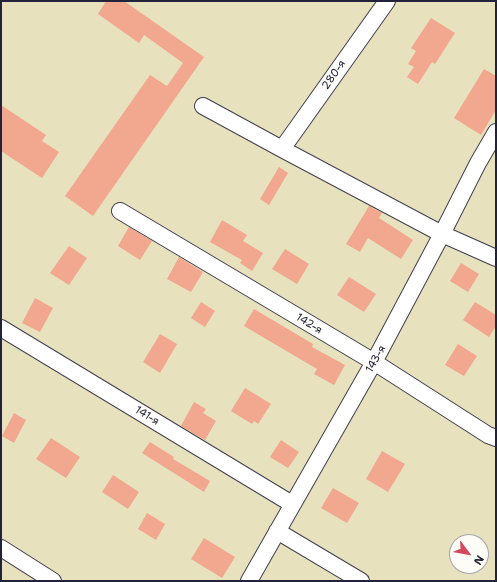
<!DOCTYPE html>
<meta charset="utf-8">
<style>
body{margin:0}
#map{position:relative;width:497px;height:582px;overflow:hidden;background:#e7e1bd;font-family:"Shantell Sans",sans-serif}
canvas{display:block}
.frame{position:absolute;inset:0;border:2px solid #22223b;pointer-events:none}
.north{position:absolute;left:449px;top:534px;width:40px;height:40px;box-sizing:border-box;background:#fdfcf7;border:1px solid #a5a5ac;border-radius:50%;rotate:122deg;font-size:11px;font-weight:700;line-height:16px;text-align:center;color:#22223b}
.north::after{content:'';display:block;margin:auto;width:14px;height:18px;background:#d1495b;clip-path:polygon(50% 0,100% 100%,50% 72%,0 100%)}
</style>
<div id="map">
<canvas width="497" height="582"></canvas>
<div class="frame"></div>
<div class="north">N</div>
</div>
<script>
const g = document.querySelector('canvas').getContext('2d');
g.lineJoin = 'round';
function fill(path, color) {
  g.fillStyle = color;
  g.fill(path, 'evenodd');
}
function shape(rows) {
  const path = new Path2D();
  for (const r of rows) {
    path.moveTo(r[0], r[1]);
    for (let i = 2; i < r.length; i += 2) path.lineTo(r[i], r[i + 1]);
  }
  return path;
}
function trace(path, color, width, dash) {
  g.strokeStyle = color;
  g.lineWidth = width;
  g.lineCap = dash ? 'butt' : 'round';
  g.setLineDash(dash || []);
  g.stroke(path);
}
function label(font, color, halo, rows, align = 'center') {
  g.font = font + ' "Shantell Sans",sans-serif';
  g.lineWidth = 4;
  g.setLineDash([]);
  g.textBaseline = 'middle';
  g.strokeStyle = halo;
  g.fillStyle = color;
  for (const [text, x, y, turn = 0] of rows) {
    g.save();
    g.translate(x, y);
    g.rotate((+turn || 0) * Math.PI / 180);
    g.textAlign = isNaN(turn) ? turn : align;
    if (halo) g.strokeText(text, 0, 0);
    g.fillText(text, 0, 0);
    g.restore();
  }
}
const building = shape([
 [106,1,124,1,204,57,93,216,65,196,150,75,167,86,183,63,144,35,139,43,98,14],
 [431,18,455,33,435,64,432,62,418,84,407,77,414,67,408,64,416,51,411,48],
 [484,69,496,76,496,110,481,135,454,118],
 [1,105,46,135,42,141,59,152,42,178,1,151],
 [279,167,288,173,269,205,260,199],
 [369,206,382,213,379,218,413,240,401,259,368,238,360,252,346,244],
 [222,220,247,235,243,241,263,253,252,271,240,263,242,260,210,242],
 [129,227,152,241,140,260,118,246],
 [69,246,87,258,69,285,50,273],
 [285,249,309,264,297,284,272,269],
 [179,257,203,272,191,292,167,279],
 [461,263,479,274,468,292,450,281],
 [349,277,376,294,364,312,337,295],
 [35,298,53,308,40,332,22,323],
 [201,302,215,311,205,327,191,318],
 [475,302,496,315,496,326,489,337,463,320],
 [254,309,313,344,312,347,345,365,334,385,314,374,317,369,244,326],
 [160,334,177,344,160,373,143,362],
 [458,344,477,356,464,376,445,365],
 [245,388,271,404,258,424,254,421,252,424,231,411],
 [194,402,206,409,203,413,216,421,205,440,181,426],
 [14,413,26,420,14,443,2,436],
 [51,438,80,457,66,478,36,459],
 [281,440,299,452,288,468,270,457],
 [150,442,174,457,173,459,210,481,204,492,142,453],
 [382,451,405,464,388,492,366,479],
 [113,475,139,492,128,509,102,492],
 [333,488,359,503,347,523,321,508],
 [147,513,165,524,156,540,138,529],
 [204,538,235,557,222,578,191,559]
]);
const minor = shape([
 [203,106,282,149,442,234,496,258],
 [282,149,387,1],
 [120,211,374,362,488,435,496,438],
 [1,328,292,504],
 [277,531,361,581],
 [1,548,53,581],
 [249,581,374,362,442,234,478,163,496,132]
]);
const streetNames = [
 ["280-я",334,75,-55],
 ["142-я",309,324,31],
 ["143-я",376,359,-61],
 ["141-я",147,416,31]
];
fill(building, '#f1a88e');
trace(minor, '#403f4e', 18);
trace(minor, '#fff', 16);
label('11px', '#22223b', '#fdfcf7', streetNames);
</script>
